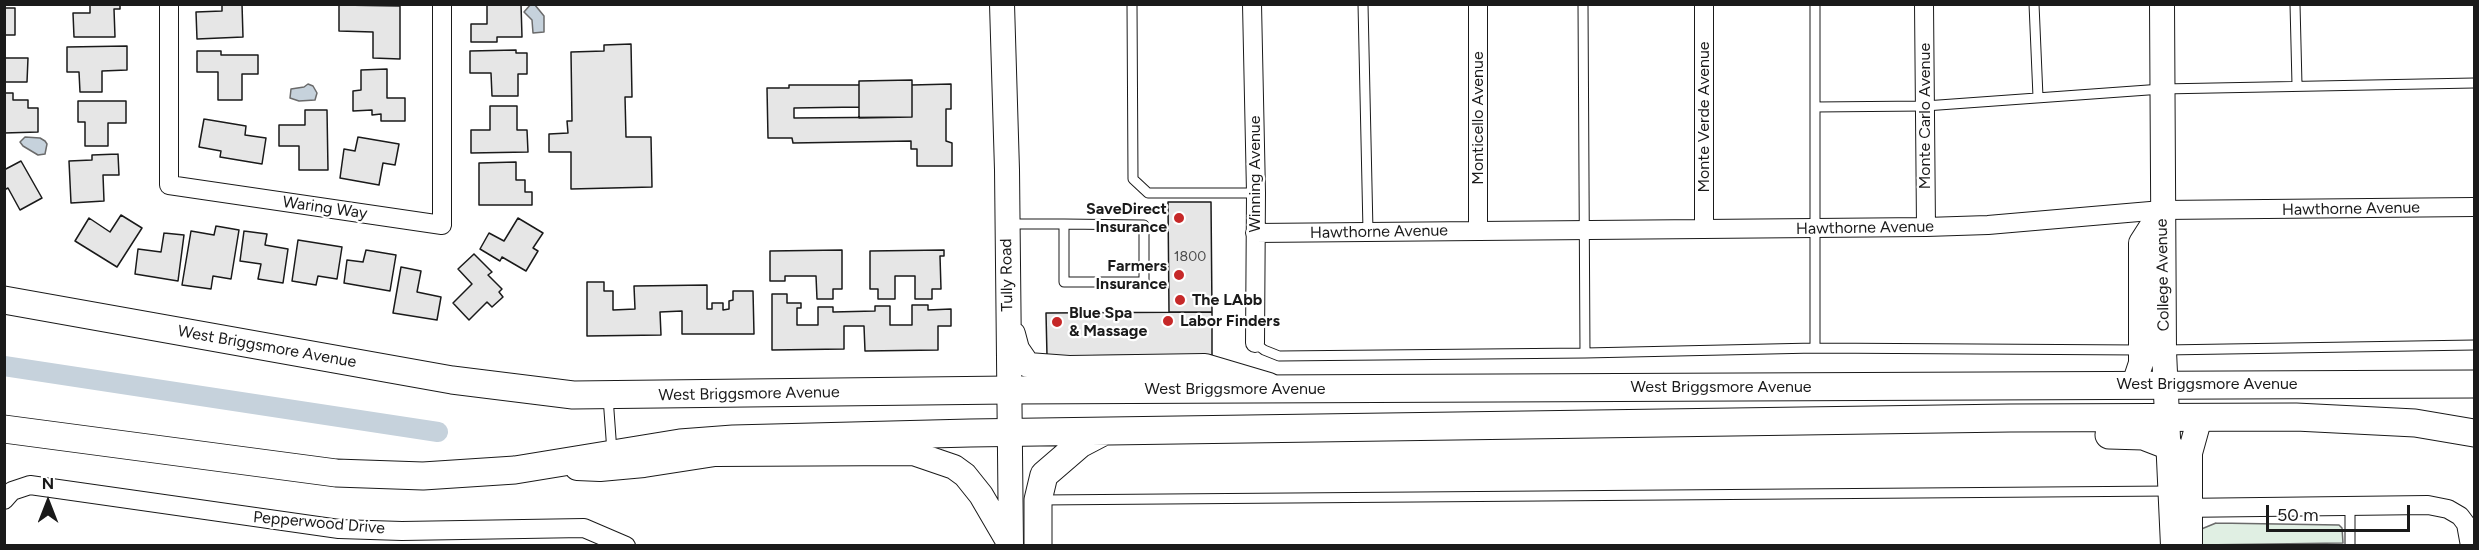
<!DOCTYPE html>
<style>
body{margin:0}
#map{position:relative;width:2479px;height:550px;overflow:hidden;background:#fff;font-family:Figtree,sans-serif}
canvas{display:block}
.frame{position:absolute;inset:0;border:6px solid #1a1a1a;pointer-events:none}
.north{position:absolute;left:18px;top:472px;width:60px;height:60px;-webkit-text-stroke:4px #fff;paint-order:stroke;rotate:0deg;font-size:16px;font-weight:700;line-height:24px;text-align:center;color:#1a1a1a}
.north::after{content:'';display:block;margin:auto;width:21px;height:27px;background:#1a1a1a;clip-path:polygon(50% 0,100% 100%,50% 72%,0 100%)}
.scale{position:absolute;left:2266px;top:505px;width:144px;height:27px;box-sizing:border-box;border:3px solid #1a1a1a;border-top:0;padding-left:8px;font-size:18px;line-height:21px;white-space:nowrap;color:#1a1a1a;-webkit-text-stroke:4px #fff;paint-order:stroke}
</style>
<div id="map">
<canvas width="2479" height="550"></canvas>
<div class="frame"></div>
<div class="north">N</div>
<div class="scale">50 m</div>
</div>
<script>
const g = document.querySelector('canvas').getContext('2d');
g.lineJoin = 'round';
function fill(path, color) {
  g.fillStyle = color;
  g.fill(path, 'evenodd');
}
function shape(rows) {
  const path = new Path2D();
  for (const r of rows) {
    path.moveTo(r[0], r[1]);
    for (let i = 2; i < r.length; i += 2) path.lineTo(r[i], r[i + 1]);
  }
  return path;
}
function trace(path, color, width, dash) {
  g.strokeStyle = color;
  g.lineWidth = width;
  g.lineCap = dash ? 'butt' : 'round';
  g.setLineDash(dash || []);
  g.stroke(path);
}
function label(font, color, halo, rows, align = 'center') {
  g.font = font + ' Figtree,sans-serif';
  g.lineWidth = 4.5;
  g.setLineDash([]);
  g.textBaseline = 'middle';
  g.strokeStyle = halo;
  g.fillStyle = color;
  for (const [text, x, y, turn = 0] of rows) {
    g.save();
    g.translate(x, y);
    g.rotate((+turn || 0) * Math.PI / 180);
    g.textAlign = isNaN(turn) ? turn : align;
    if (halo) g.strokeText(text, 0, 0);
    g.fillText(text, 0, 0);
    g.restore();
  }
}
const green = shape([
 [2216,523,2339,525,2342,528,2343,543,2199,545,2199,530,2216,523]
]);
const water = shape([
 [531,4,535,5,544,16,544,32,533,33,532,20,524,12,531,4],
 [308,84,313,86,317,93,315,100,299,101,290,98,291,89,304,87,308,84],
 [25,137,40,138,45,141,47,144,45,154,38,155,23,146,20,142,25,137]
]);
const canal = shape([
 [4,366,438,432]
]);
const building = shape([
 [90,4,120,4,120,9,114,9,115,37,74,37,73,13,90,13,90,4],
 [222,4,242,4,243,37,197,39,196,12,222,11,222,4],
 [487,4,521,4,522,37,497,37,497,42,471,42,471,24,487,24,487,4],
 [339,5,400,6,400,59,373,58,373,32,339,31,339,5],
 [4,8,15,8,15,35,4,35,4,8],
 [631,44,632,97,625,97,626,137,651,137,652,187,571,189,571,152,549,152,549,134,568,133,567,121,572,121,571,52,604,51,604,45,631,44],
 [127,46,127,70,102,71,102,92,80,92,79,72,67,72,67,47,127,46],
 [516,50,516,53,527,53,527,74,518,74,518,96,492,96,491,73,470,73,470,51,516,50],
 [197,51,221,51,221,55,258,55,258,74,242,74,242,100,218,100,218,72,197,72,197,51],
 [4,58,28,58,27,82,4,82,4,58],
 [387,69,387,98,405,98,405,121,381,121,381,114,372,115,372,110,353,111,353,91,361,90,361,70,387,69],
 [912,80,912,117,859,118,859,81,912,80],
 [951,84,951,109,946,109,946,141,952,143,952,166,917,166,917,149,911,149,911,141,793,143,792,138,768,138,767,88,789,88,789,85,859,85,859,107,794,108,794,118,912,117,912,85,951,84],
 [4,93,13,93,13,100,28,100,28,108,38,108,38,132,4,133,4,93],
 [78,101,126,101,126,123,108,123,108,146,85,146,85,122,78,122,78,101],
 [490,106,517,106,517,130,527,130,528,152,471,153,471,130,490,130,490,106],
 [305,110,327,110,328,170,299,170,299,146,279,146,279,125,305,125,305,110],
 [204,119,246,126,245,135,266,138,262,164,220,157,221,151,199,147,204,119],
 [358,137,399,144,395,165,383,163,379,185,340,178,344,149,355,151,358,137],
 [118,154,119,175,103,175,104,201,71,203,69,161,92,160,92,155,118,154],
 [21,161,42,198,20,210,8,188,4,190,4,170,21,161],
 [516,162,516,180,525,180,525,192,532,192,532,205,479,205,479,163,516,162],
 [1168,202,1211,202,1212,312,1169,312,1168,202],
 [121,215,142,228,117,267,75,241,89,218,110,232,121,215],
 [518,218,543,233,533,248,538,251,526,271,502,257,500,261,480,249,489,233,504,241,518,218],
 [216,226,239,230,231,279,213,276,211,289,182,285,191,231,214,235,216,226],
 [244,231,267,234,265,245,288,249,283,283,258,279,261,264,240,261,244,231],
 [164,233,184,235,178,281,135,274,138,249,161,252,164,233],
 [298,240,342,247,337,279,318,276,316,285,292,281,298,240],
 [366,250,396,255,390,291,344,283,347,260,363,262,366,250],
 [842,250,842,289,833,289,833,299,817,299,816,276,785,276,785,281,770,281,770,251,842,250],
 [944,250,944,256,940,256,941,289,932,289,932,299,915,299,915,276,895,276,895,299,878,299,878,289,870,289,870,251,944,250],
 [474,254,492,272,488,275,502,289,499,292,503,297,492,307,487,302,469,320,453,303,472,284,458,269,474,254],
 [401,267,421,271,417,292,441,297,437,320,393,313,401,267],
 [587,282,604,282,604,291,613,291,613,310,635,309,634,286,707,285,707,309,712,309,712,303,723,303,723,310,729,309,729,301,733,300,733,291,753,291,754,334,682,334,682,311,660,312,661,335,587,336,587,282],
 [772,294,787,294,787,303,801,303,801,308,797,308,797,325,818,325,818,307,833,307,833,312,875,311,875,306,890,306,890,325,912,325,912,305,928,305,928,310,951,309,951,326,938,326,938,350,865,351,864,326,844,326,844,349,772,350,772,294],
 [1212,312,1212,355,1047,356,1046,313,1212,312]
]);
const lane = shape([
 [1132,4,1133,179,1148,193,1256,193],
 [1363,4,1368,231],
 [1583,4,1585,353],
 [2034,4,2038,97],
 [2295,4,2297,85],
 [1815,107,1925,106,2162,89,2474,83],
 [1009,224,1064,224,1144,225,1144,282,1064,282,1064,224],
 [1255,343,1264,350,1279,356,1585,353,1815,348,2139,350],
 [1815,348,1815,4],
 [2165,350,2474,345],
 [608,397,612,452],
 [1040,500,2169,491],
 [2350,507,2350,546]
]);
const street = shape([
 [169,4,169,185,442,225,442,4],
 [1252,4,1256,193,1255,343],
 [1478,4,1478,231],
 [1704,4,1704,229],
 [1924,4,1926,227],
 [1255,233,1926,227,1988,225,2162,210,2474,207],
 [4,500,12,491,30,485,339,529,402,531,584,528,626,546],
 [2178,508,2428,505,2448,509,2460,516,2466,524,2470,546]
]);
const secondary = shape([
 [1002,4,1007,170,1011,546],
 [2162,4,2164,351,2173,546],
 [1013,334,1017,349,1028,365,1069,368,1205,366,1269,385],
 [2134,384,2141,363,2141,243,2162,210],
 [577,468,600,469,644,465,715,454,913,453,954,467,965,475,981,495,1009,543],
 [2190,546,2190,453,2200,417]
]);
const primary = shape([
 [4,300,452,380,573,395,1009,390,2474,384],
 [4,429,336,473,423,476,515,470,680,443,733,439,970,433,2010,418,2296,417,2415,423,2474,433],
 [2109,435,2143,436,2169,446],
 [1038,546,1038,500,1044,475,1080,444,1101,433]
]);
const markers = [
 [1179,218,6,"#c62828"],
 [1179,275,6,"#c62828"],
 [1180,300,6,"#c62828"],
 [1168,321,6,"#c62828"],
 [1057,322,6,"#c62828"]
];
const numberNames = [
 ["1800",1190,257]
];
const streetNames = [
 ["Monte Carlo Avenue",1925,116,-90],
 ["Monte Verde Avenue",1704,117,-90],
 ["Monticello Avenue",1478,118,-90],
 ["Winning Avenue",1255,174,-90],
 ["Waring Way",325,208,8],
 ["Hawthorne Avenue",2351,209,-1],
 ["Hawthorne Avenue",1865,228,-1],
 ["Hawthorne Avenue",1379,232,-1],
 ["Tully Road",1007,275,-91],
 ["College Avenue",2163,275,-91],
 ["West Briggsmore Avenue",267,347,10],
 ["West Briggsmore Avenue",2207,384],
 ["West Briggsmore Avenue",1721,387],
 ["West Briggsmore Avenue",1235,389],
 ["West Briggsmore Avenue",749,394,-1],
 ["Pepperwood Drive",319,523,5]
];
const poiNames = [
 ["SaveDirect",1167,209,"right"],
 ["Insurance",1167,227,"right"],
 ["Farmers",1167,266,"right"],
 ["Insurance",1167,284,"right"],
 ["The LAbb",1192,300],
 ["Blue Spa",1069,313],
 ["& Massage",1069,331],
 ["Labor Finders",1180,321]
];
fill(green, '#e0efe3');
trace(green, '#6a6a6a', 1.5);
fill(water, '#c6d2dc');
trace(water, '#6a6a6a', 1.5);
trace(canal, '#c6d2dc', 20);
fill(building, '#e6e6e6');
trace(building, '#1a1a1a', 1.5);
trace(lane, '#1a1a1a', 11);
trace(street, '#1a1a1a', 20);
trace(secondary, '#1a1a1a', 26);
trace(primary, '#1a1a1a', 29);
trace(lane, '#fff', 9);
trace(street, '#fff', 18);
trace(secondary, '#fff', 24);
trace(primary, '#fff', 27);
for (const [x, y, r, color] of markers) {
  const dot = new Path2D();
  dot.arc(x, y, r, 0, 2 * Math.PI);
  g.fillStyle = color;
  g.fill(dot);
  trace(dot, '#fff', 2);
}
label('14px', '#4d4d4d', null, numberNames);
label('16px', '#1a1a1a', '#fff', streetNames);
label('bold 16px', '#1a1a1a', '#fff', poiNames, 'left');
</script>
